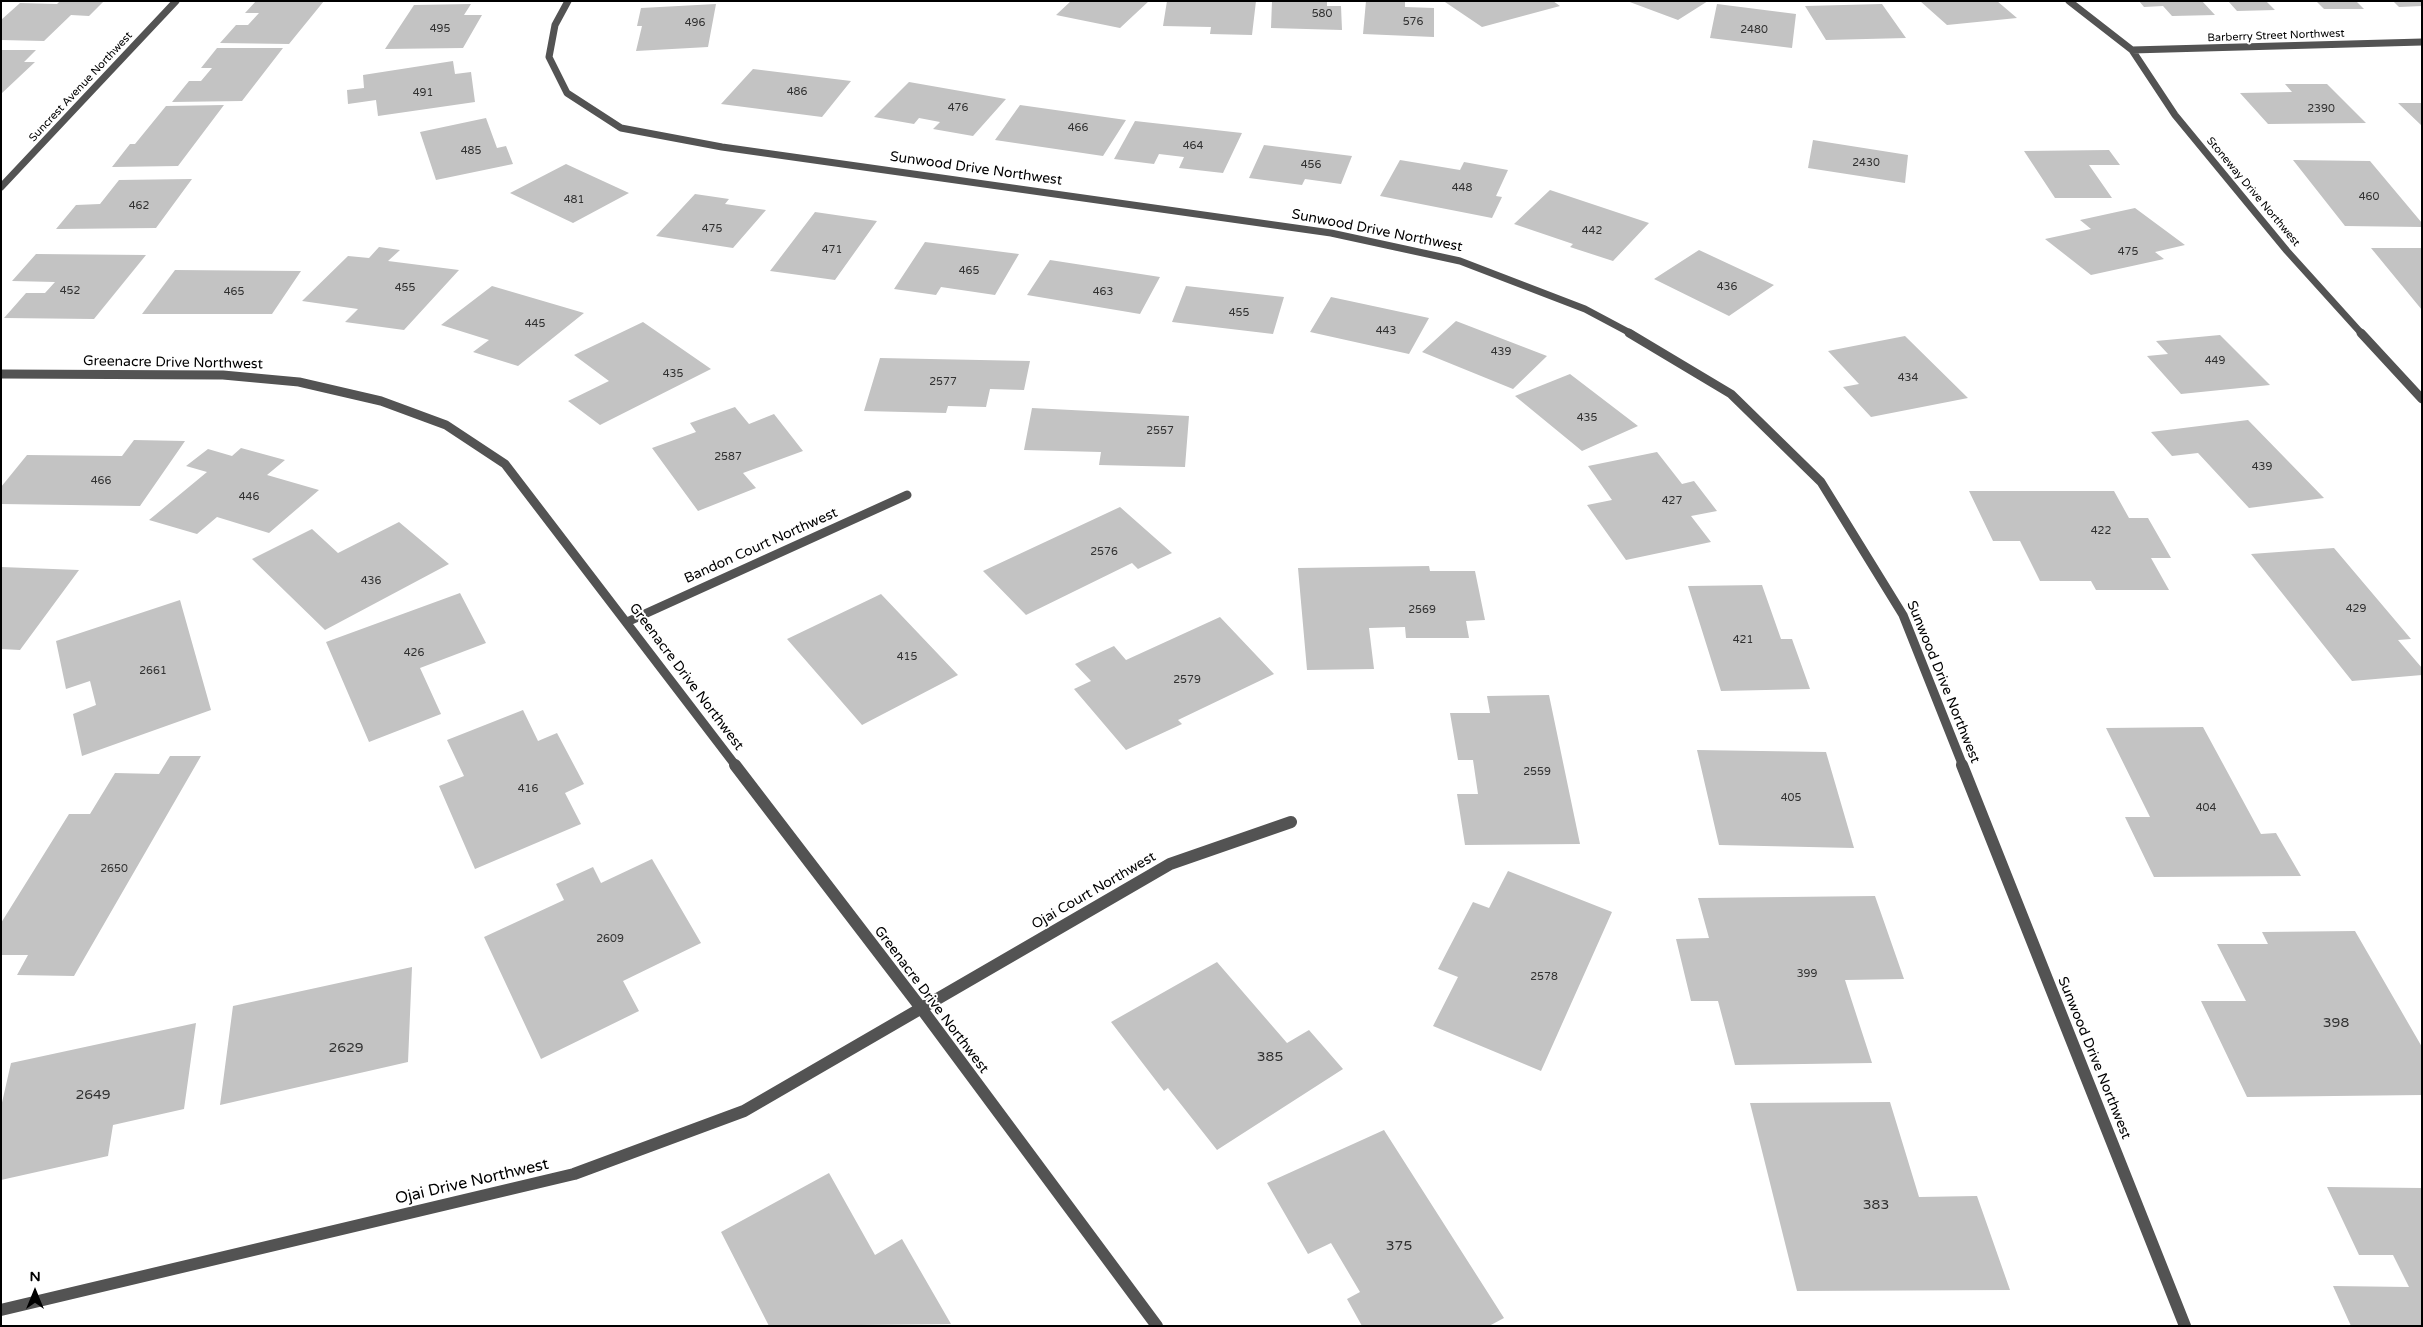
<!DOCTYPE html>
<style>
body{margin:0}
#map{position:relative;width:2423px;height:1327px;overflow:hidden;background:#fff;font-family:"Varela Round",sans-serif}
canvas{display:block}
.frame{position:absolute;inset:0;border:2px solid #000;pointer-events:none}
.north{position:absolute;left:10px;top:1267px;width:50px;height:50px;-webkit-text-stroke:4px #fff;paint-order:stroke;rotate:0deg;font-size:14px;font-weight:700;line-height:20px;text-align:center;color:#000}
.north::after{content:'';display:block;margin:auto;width:18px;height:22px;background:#000;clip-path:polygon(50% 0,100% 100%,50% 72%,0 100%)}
</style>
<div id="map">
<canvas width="2423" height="1327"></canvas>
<div class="frame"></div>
<div class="north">N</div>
</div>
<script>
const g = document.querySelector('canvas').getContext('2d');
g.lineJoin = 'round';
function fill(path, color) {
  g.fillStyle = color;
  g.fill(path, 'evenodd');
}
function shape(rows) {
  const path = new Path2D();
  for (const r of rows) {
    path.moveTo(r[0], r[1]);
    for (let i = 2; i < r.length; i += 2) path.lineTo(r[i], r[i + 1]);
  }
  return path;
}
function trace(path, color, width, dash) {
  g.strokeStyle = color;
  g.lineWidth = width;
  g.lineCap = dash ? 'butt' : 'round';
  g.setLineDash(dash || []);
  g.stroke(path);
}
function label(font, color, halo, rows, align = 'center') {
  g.font = font + ' "Varela Round",sans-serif';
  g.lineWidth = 4;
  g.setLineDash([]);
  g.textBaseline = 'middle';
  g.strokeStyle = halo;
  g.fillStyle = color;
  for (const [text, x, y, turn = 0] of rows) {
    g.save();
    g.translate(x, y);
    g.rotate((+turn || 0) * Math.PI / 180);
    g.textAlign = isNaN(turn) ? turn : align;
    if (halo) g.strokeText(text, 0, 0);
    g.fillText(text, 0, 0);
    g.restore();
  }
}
const building = shape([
 [60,1,104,1,89,16,71,15,44,41,1,40,1,20,20,3,57,4],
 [256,1,324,1,289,44,220,43,236,25,248,25,259,13,245,13],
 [1071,1,1149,1,1120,28,1056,15],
 [1167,1,1256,1,1252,35,1210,34,1211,27,1163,26],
 [1272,1,1327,1,1327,6,1341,6,1342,30,1271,28],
 [1366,1,1405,1,1405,7,1434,8,1434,37,1363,34],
 [1447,1,1553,1,1560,6,1482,27,1445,2],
 [1627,1,1708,1,1678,20],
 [1920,1,1997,1,2017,18,1947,25],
 [2139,1,2202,1,2215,15,2172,16,2163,6,2144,7],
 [2228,1,2266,1,2275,10,2237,11],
 [2316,1,2356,1,2364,9,2324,9],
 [2393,1,2422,1,2422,6,2399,7],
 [471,4,464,15,482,15,463,48,385,49,414,5],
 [716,4,708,47,636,51,642,26,637,26,641,8],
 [1717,4,1796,14,1792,48,1710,38],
 [1882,4,1906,38,1826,40,1805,6],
 [217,48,283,48,242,101,172,102,189,81,201,81,212,68,201,68],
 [1,50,36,50,24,62,35,62,1,94],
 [453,61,455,74,471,72,475,102,378,116,376,100,348,104,347,90,364,88,363,75],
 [753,69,851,81,822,117,721,104],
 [909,82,1006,99,973,136,933,129,940,122,919,118,914,124,874,117],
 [2285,84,2327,84,2366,123,2268,124,2240,93,2292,92],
 [2398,103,2422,103,2422,126],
 [224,105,178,166,112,167,130,144,135,144,166,106],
 [1020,105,1126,120,1103,156,995,140],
 [486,118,497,148,506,146,513,164,436,180,420,132],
 [1135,121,1242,133,1223,173,1179,168,1184,157,1159,154,1154,164,1114,159],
 [1813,140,1908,155,1905,183,1808,168],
 [1264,145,1352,156,1341,184,1305,179,1302,185,1249,178],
 [2109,150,2120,165,2089,165,2112,198,2055,198,2024,151],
 [1400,160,1460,170,1464,162,1508,170,1496,196,1502,197,1492,218,1380,196],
 [2293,160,2370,161,2422,223,2422,227,2345,226],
 [566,164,629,193,573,223,510,193],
 [192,179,156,228,56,229,76,205,100,204,119,180],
 [1550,190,1649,223,1613,261,1570,247,1573,244,1514,224],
 [695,194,729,199,725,204,766,210,733,248,656,236],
 [2135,208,2185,245,2155,252,2164,259,2091,275,2045,239,2091,229,2080,220],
 [815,212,877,221,835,280,770,271],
 [925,242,1019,254,995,295,941,287,936,295,894,289],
 [379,247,400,250,388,261,459,270,404,330,345,322,358,309,302,301,348,256,369,258],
 [2371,248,2422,248,2422,310],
 [1699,250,1774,285,1729,316,1654,279],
 [36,254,146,255,94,319,4,318,26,293,45,293,55,282,12,281],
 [1050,260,1160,277,1140,314,1027,295],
 [175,270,301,271,272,314,142,314],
 [492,286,584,313,518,366,473,352,489,340,441,325],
 [1186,286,1284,297,1273,334,1172,322],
 [1331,297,1429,318,1409,354,1310,332],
 [1456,321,1547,356,1513,389,1422,352],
 [643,322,711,369,600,425,568,401,609,381,574,355],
 [2220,335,2270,385,2181,394,2147,356,2168,354,2156,341],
 [1905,336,1968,398,1871,417,1843,387,1859,384,1828,351],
 [880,358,1030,361,1024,390,990,389,986,407,948,406,946,413,864,411],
 [1570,374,1638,426,1582,451,1515,396],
 [735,407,749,424,774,414,803,451,743,473,756,488,698,511,652,448,696,432,690,423],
 [1032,408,1189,416,1185,467,1099,465,1101,452,1024,450],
 [2248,420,2324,498,2249,508,2198,453,2172,456,2151,432],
 [134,440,185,441,140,506,1,504,1,487,27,455,122,456],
 [241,448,285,460,267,475,319,490,269,533,217,517,197,534,149,520,207,472,186,466,208,449,232,456],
 [1657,452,1682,484,1694,481,1717,511,1691,516,1711,542,1626,560,1587,505,1612,500,1588,466],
 [1969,491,2114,491,2129,518,2148,518,2171,558,2151,558,2169,590,2096,590,2091,581,2040,581,2020,541,1993,541],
 [1120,507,1172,553,1138,569,1132,563,1026,615,983,571],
 [399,522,449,564,325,630,252,559,312,529,338,553],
 [2334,548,2411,639,2398,640,2422,668,2422,675,2352,681,2251,554],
 [1429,566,1430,571,1475,571,1485,620,1466,621,1469,638,1406,638,1405,627,1369,628,1374,669,1307,670,1298,568],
 [1,567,79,570,20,650,1,649],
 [1762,585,1781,639,1792,639,1810,689,1721,691,1688,586],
 [460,593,486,643,420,668,441,714,369,742,326,642],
 [881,594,958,675,862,725,787,639],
 [180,600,211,710,82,756,73,714,96,705,90,681,66,689,56,641],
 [1220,617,1274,674,1178,720,1182,724,1126,750,1074,689,1091,681,1075,664,1114,646,1126,660],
 [1549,695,1580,844,1465,845,1457,794,1478,794,1473,760,1458,760,1450,713,1490,713,1487,696],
 [523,710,538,741,557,733,584,784,565,793,581,824,475,869,439,786,464,776,447,740],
 [2203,727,2261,834,2276,833,2301,876,2154,877,2125,817,2150,817,2106,728],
 [1697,750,1826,752,1854,848,1719,845],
 [170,756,201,756,74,976,17,975,28,955,1,955,1,923,69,814,90,814,115,773,159,774],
 [652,859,701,943,623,981,639,1011,541,1059,484,937,564,900,556,884,593,867,601,883],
 [1508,871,1612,912,1541,1071,1433,1026,1458,977,1438,969,1473,902,1489,908],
 [1875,896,1904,979,1845,980,1872,1063,1735,1065,1718,1001,1691,1001,1676,939,1709,938,1698,898],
 [2355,931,2422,1047,2422,1095,2247,1097,2201,1001,2246,1001,2217,944,2268,944,2262,932],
 [1217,962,1287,1043,1309,1030,1343,1069,1217,1150,1168,1088,1164,1091,1111,1022],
 [412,967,408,1062,220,1105,233,1006],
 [196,1023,184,1109,113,1125,108,1156,1,1180,1,1107,11,1063],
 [1890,1102,1919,1197,1977,1196,2010,1290,1797,1291,1750,1103],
 [1384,1130,1504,1318,1489,1326,1362,1326,1347,1299,1360,1292,1331,1243,1308,1254,1267,1183],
 [829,1173,875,1255,902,1239,951,1324,769,1326,721,1232],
 [2327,1187,2422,1188,2422,1326,2351,1326,2333,1286,2409,1287,2393,1255,2359,1255]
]);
const minorFar2 = shape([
 [568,1,555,25,549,57,567,93,621,128,722,147,1331,233,1460,261,1585,309,1632,334],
 [2069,1,2132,50,2175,115,2287,251,2362,334],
 [2132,50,2422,42],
 [1,187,176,1]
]);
const minorFar1 = shape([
 [1629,333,1731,394,1821,482,1903,615,1963,766],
 [2361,333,2422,399],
 [1,374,223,375,299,382,381,401,446,425,505,464,736,766],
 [627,622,907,495]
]);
const minor = shape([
 [735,765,921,1008,1157,1326],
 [1962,765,2185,1326],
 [1,1310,574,1174,744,1111,1170,864,1291,822]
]);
const numberNames = [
 ["580",1322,14],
 ["576",1413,22],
 ["496",695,23],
 ["495",440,29],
 ["2480",1754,30],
 ["486",797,92],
 ["491",423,93],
 ["476",958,108],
 ["2390",2321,109],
 ["466",1078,128],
 ["464",1193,146],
 ["485",471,151],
 ["2430",1866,163],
 ["456",1311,165],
 ["448",1462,188],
 ["460",2369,197],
 ["481",574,200],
 ["462",139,206],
 ["475",712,229],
 ["442",1592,231],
 ["471",832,250],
 ["475",2128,252],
 ["465",969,271],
 ["436",1727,287],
 ["455",405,288],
 ["452",70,291],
 ["465",234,292],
 ["463",1103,292],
 ["455",1239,313],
 ["445",535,324],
 ["443",1386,331],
 ["439",1501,352],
 ["449",2215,361],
 ["435",673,374],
 ["434",1908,378],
 ["2577",943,382],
 ["435",1587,418],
 ["2557",1160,431],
 ["2587",728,457],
 ["439",2262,467],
 ["466",101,481],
 ["446",249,497],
 ["427",1672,501],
 ["422",2101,531],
 ["2576",1104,552],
 ["436",371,581],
 ["429",2356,609],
 ["2569",1422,610],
 ["421",1743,640],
 ["426",414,653],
 ["415",907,657],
 ["2661",153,671],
 ["2579",1187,680],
 ["2559",1537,772],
 ["416",528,789],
 ["405",1791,798],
 ["404",2206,808],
 ["2650",114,869],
 ["2609",610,939],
 ["399",1807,974],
 ["2578",1544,977]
];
const farStreetnames = [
 ["Barberry Street Northwest",2276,36,-2],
 ["Suncrest Avenue Northwest",81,87,-47],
 ["Stoneway Drive Northwest",2253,192,50]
];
const streetNames = [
 ["Sunwood Drive Northwest",976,169,8],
 ["Sunwood Drive Northwest",1377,231,11],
 ["Greenacre Drive Northwest",173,363,1],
 ["Bandon Court Northwest",761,546,-24],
 ["Greenacre Drive Northwest",686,677,53],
 ["Sunwood Drive Northwest",1943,682,68],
 ["Ojai Court Northwest",1094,891,-30],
 ["Greenacre Drive Northwest",931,1000,53],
 ["Sunwood Drive Northwest",2094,1058,68]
];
const nearNumbernames = [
 ["398",2336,1023],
 ["2629",346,1048],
 ["385",1270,1057],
 ["2649",93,1095],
 ["383",1876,1205],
 ["375",1399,1246]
];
const nearStreetnames = [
 ["Ojai Drive Northwest",472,1182,-13]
];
fill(building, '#c3c3c3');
trace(minorFar2, '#535353', 7);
trace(minorFar1, '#535353', 9);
trace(minor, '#535353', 12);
label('11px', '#313131', null, numberNames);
label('11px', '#000', '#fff', farStreetnames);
label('14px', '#000', '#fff', streetNames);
label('14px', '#313131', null, nearNumbernames);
label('16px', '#000', '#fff', nearStreetnames);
</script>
